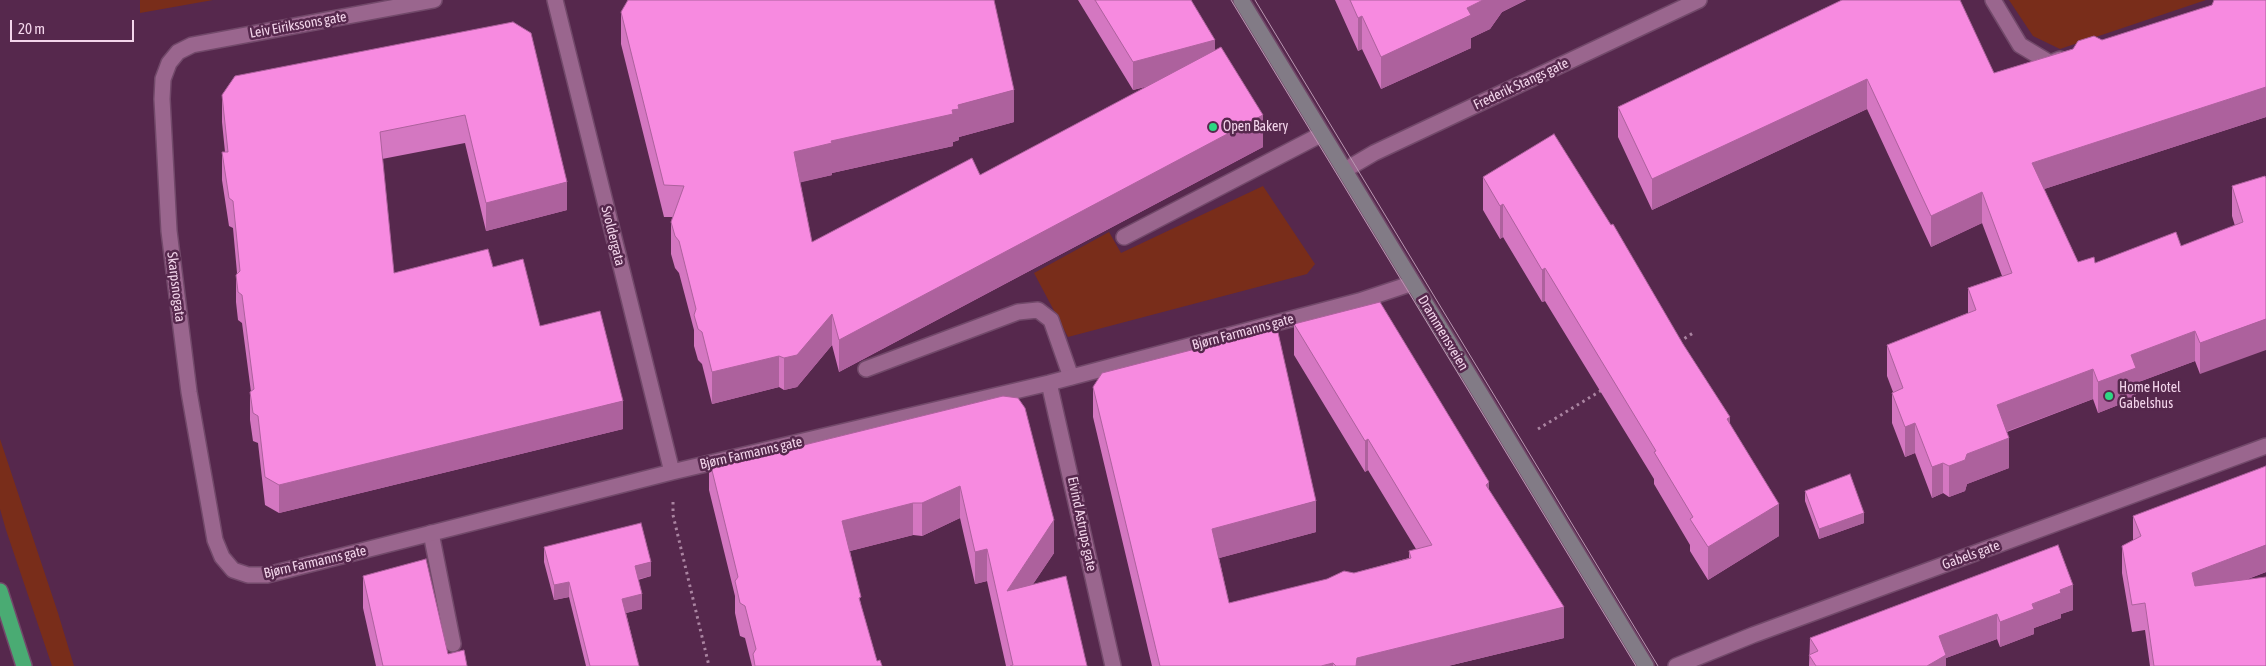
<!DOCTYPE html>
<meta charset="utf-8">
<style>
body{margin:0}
#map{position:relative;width:2266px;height:666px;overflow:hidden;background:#56284d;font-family:"Asap Condensed",sans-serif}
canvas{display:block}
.scale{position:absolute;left:10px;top:20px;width:124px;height:22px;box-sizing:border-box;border:2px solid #f3d5eb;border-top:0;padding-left:6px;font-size:15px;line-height:18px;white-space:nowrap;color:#f3d5eb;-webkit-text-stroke:4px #56284d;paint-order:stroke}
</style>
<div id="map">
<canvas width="2266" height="666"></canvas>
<div class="scale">20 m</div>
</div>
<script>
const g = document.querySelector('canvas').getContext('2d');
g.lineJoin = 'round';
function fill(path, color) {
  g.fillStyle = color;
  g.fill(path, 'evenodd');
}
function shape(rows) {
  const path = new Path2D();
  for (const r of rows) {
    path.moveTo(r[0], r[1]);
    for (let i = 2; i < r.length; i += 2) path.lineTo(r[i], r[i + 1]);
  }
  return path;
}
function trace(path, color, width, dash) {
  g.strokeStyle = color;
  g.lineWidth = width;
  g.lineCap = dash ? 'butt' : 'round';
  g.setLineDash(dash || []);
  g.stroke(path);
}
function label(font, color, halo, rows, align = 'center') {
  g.font = font + ' "Asap Condensed",sans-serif';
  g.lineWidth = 5;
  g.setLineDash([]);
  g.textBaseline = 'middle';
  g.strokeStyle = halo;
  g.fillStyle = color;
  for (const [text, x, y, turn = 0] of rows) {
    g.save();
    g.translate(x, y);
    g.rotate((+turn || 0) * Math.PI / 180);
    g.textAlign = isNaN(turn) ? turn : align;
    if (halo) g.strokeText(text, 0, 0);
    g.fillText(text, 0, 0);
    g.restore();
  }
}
const green = shape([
 [140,0,213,0,140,13],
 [2009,0,2206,0,2060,49,2033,36],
 [1263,186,1315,264,1307,274,1068,337,1034,273,1109,232,1121,253],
 [0,439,58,613,74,666,52,666,6,530,0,509]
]);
const path = shape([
 [1679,342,1693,333],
 [1538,429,1602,390],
 [673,502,673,515,709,666]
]);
const lane = shape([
 [1993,0,2020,45,2050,63,2060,59],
 [1124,237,1322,134],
 [866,369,1018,312,1038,310,1051,320,1071,377],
 [431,533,453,644]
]);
const street = shape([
 [434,0,192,45,178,52,169,63,163,79,162,99,169,231,189,392,215,540,222,557,233,570,248,575,267,575,672,472,1049,383,1359,301,1413,283],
 [555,0,672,472],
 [1345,170,1374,153,1699,0],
 [1049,383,1113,666],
 [1676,666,1753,635,2266,446]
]);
const secondary = shape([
 [1241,0,1646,666]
]);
const highway = shape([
 [0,591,24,666]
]);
const tram = shape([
 [1231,0,1636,666],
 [1255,0,1658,666]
]);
const wall = shape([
 [1078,0,1191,0,1215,51,1263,147,839,372,832,345,797,387,784,390,779,387,712,404,702,364,698,360,694,346,694,330,679,273,675,268,671,254,671,222,673,217,664,217,621,44,621,12,1014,122,959,137,959,140,953,142,953,146,832,173,832,175,800,182,812,242,980,175,1149,86,1133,90],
 [1335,0,1526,0,1502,12,1490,29,1471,38,1471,48,1381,89,1362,49,1358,51],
 [1842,0,1994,73,2102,40,2266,0,2266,117,2044,189,2078,262,2095,263,2181,246,2235,226,2232,216,2232,186,2265,176,2200,374,2195,361,2136,383,2136,398,2098,413,2093,399,2007,432,2009,468,1967,484,1965,491,1949,497,1943,493,1932,498,1915,453,1905,457,1892,423,1892,393,1893,392,1887,376,1887,345,1968,313,1968,288,2002,276,1982,223,1931,247,1867,109,1652,210,1618,137,1618,107],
 [513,22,567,210,486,231,465,143,382,159,394,273,493,267,623,429,279,513,265,505,258,443,253,441,250,420,250,392,251,392,242,323,238,320,236,302,236,275,237,273,233,228,229,226,222,180,222,152,225,152,222,122,222,95],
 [1483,177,1730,424,1779,536,1708,580,1690,551,1690,545,1654,484,1654,479,1545,301,1542,302,1503,237,1500,239,1483,210],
 [1294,324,1489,490,1564,638,1448,666,1152,666,1093,417,1093,387,1316,532,1219,558,1229,603,1354,573,1409,558,1409,551,1416,549,1368,470,1365,472,1294,355],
 [1003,396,1054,553,1033,584,1087,666,1006,666,987,581,975,584,960,518,922,536,913,535,850,551,861,605,877,661,882,666,752,666,745,638,740,636,735,613,735,596,709,490,709,458,731,463],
 [1805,491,1864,523,1819,539,1805,501],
 [2133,516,2266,572,2248,579,2266,666,2150,666,2145,630,2132,632,2122,573,2122,546,2133,541],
 [2058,545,2073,610,2061,614,2061,618,2034,628,2034,634,2000,647,1997,639,1946,658,1946,666,1809,666,1810,638],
 [544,547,651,576,638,580,642,609,626,613,639,666,586,666,569,597,554,600,544,562],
 [363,576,448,654,467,666,376,666,363,608]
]);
const shadedWall = shape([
 [1483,0,1526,0,1502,12,1490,29,1471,38,1471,48,1381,89,1381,57,1467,8],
 [1362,16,1362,49,1358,51,1358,18],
 [1215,40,1215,68,1133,90,1133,62],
 [1867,79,1867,109,1652,210,1652,179],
 [2266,87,2266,117,2032,193,2032,163],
 [1014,90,1014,122,959,137,959,140,953,142,953,146,832,173,832,175,794,184,794,152,831,141,952,110,958,105],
 [1263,115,1263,147,839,372,839,340],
 [567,182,567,210,486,231,486,203],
 [1982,192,1982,223,1931,247,1931,216],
 [1503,204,1503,237,1500,239,1500,206],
 [1545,268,1545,301,1542,302,1542,270],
 [832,314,832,345,797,387,784,390,784,358],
 [2266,319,2266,350,2200,374,2200,343],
 [2195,331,2195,361,2136,383,2136,398,2098,413,2098,382,2131,355],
 [779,356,779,387,712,404,712,372],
 [2093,369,2093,399,1997,435,1997,405],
 [623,401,623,429,279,513,279,485],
 [1730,417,1730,449,1727,419],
 [1915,423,1915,453,1905,457,1905,427],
 [2009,438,2009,468,1967,484,1965,491,1949,497,1949,466,1967,454],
 [1368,439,1368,470,1365,472,1365,441],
 [1943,463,1943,493,1932,498,1932,467],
 [1489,482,1489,513,1486,485],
 [960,486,960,518,922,536,922,503],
 [1316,501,1316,532,1212,560,1212,529],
 [913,503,913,535,842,553,842,521],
 [1779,504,1779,536,1708,580,1708,547],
 [1864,513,1864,523,1819,539,1819,529],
 [1054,520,1054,553,1007,623,1007,591],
 [2266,545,2266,572,2192,600,2192,573],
 [987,549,987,581,975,584,975,552],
 [651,562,651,576,635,580,635,566],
 [569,582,569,597,554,600,554,585],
 [2073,585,2073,610,2061,614,2061,618,2034,628,2034,634,2000,647,2000,622,2060,590],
 [642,594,642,609,622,614,622,599],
 [1564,607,1564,638,1448,666,1356,666,1357,658],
 [1997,614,1997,639,1946,658,1946,666,1927,666,1939,636],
 [1333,663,1333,666,1321,666]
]);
const building = shape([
 [628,0,994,0,1014,90,958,105,959,109,952,110,953,114,831,141,832,143,794,152,812,242,972,158,980,175,1221,47,1263,115,839,340,832,314,797,355,784,358,779,356,712,372,702,332,698,329,694,315,696,309,679,241,675,236,671,222,684,186,664,185,621,12,628,0],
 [1095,0,1191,0,1215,40,1133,62,1095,0],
 [1350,0,1483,0,1467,8,1471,15,1381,57,1362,16,1358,18,1350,0],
 [1842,0,1960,0,1994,73,2073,49,2078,41,2094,36,2102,40,2212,5,2214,0,2266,0,2266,87,2032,163,2078,262,2094,257,2095,263,2176,232,2181,246,2243,222,2232,186,2265,176,2266,178,2266,319,2200,343,2195,331,2131,355,2136,368,2098,382,2093,369,1997,405,2009,438,1967,454,1965,460,1949,466,1943,463,1932,467,1915,423,1905,427,1892,393,1903,388,1887,345,1976,310,1968,288,2012,273,1982,192,1931,216,1867,79,1652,179,1618,107,1842,0],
 [513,22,531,33,567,182,486,203,465,115,380,132,394,273,488,249,493,267,523,259,540,326,600,311,623,401,279,485,265,477,258,416,253,413,250,392,254,389,242,295,238,292,236,275,240,271,233,201,229,198,222,152,228,152,222,95,235,76,513,22],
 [1554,134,1611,225,1613,224,1683,344,1730,417,1727,419,1779,504,1708,547,1690,519,1693,517,1654,452,1656,451,1545,268,1542,270,1503,204,1500,206,1483,177,1554,134],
 [1380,302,1489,482,1486,485,1564,607,1357,658,1356,666,1336,666,1333,663,1321,666,1160,666,1093,387,1102,373,1277,328,1316,501,1212,529,1229,603,1327,579,1344,571,1354,573,1411,558,1409,551,1432,545,1368,439,1365,441,1294,324,1380,302],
 [1003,396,1018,398,1025,408,1054,520,1007,591,1066,576,1087,666,1010,666,1013,665,987,549,975,552,960,486,922,503,913,503,842,521,861,597,859,598,877,661,880,660,882,666,755,666,753,654,756,649,745,606,740,603,735,581,738,577,709,458,731,463,1003,396],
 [2266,466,2266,545,2192,573,2195,586,2266,577,2266,666,2154,666,2145,603,2132,605,2122,546,2141,536,2133,516,2266,466],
 [1850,474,1864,513,1819,529,1805,491,1850,474],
 [641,523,651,562,635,566,642,594,622,599,639,666,590,666,569,582,554,585,544,547,641,523],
 [2058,545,2073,585,2060,590,2061,593,2032,604,2034,609,2000,622,1997,614,1939,636,1946,655,1927,666,1816,666,1809,655,1818,651,1810,638,2058,545],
 [426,559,448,654,464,650,467,666,383,666,363,576,426,559]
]);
const markers = [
 [1213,127,5,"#2dd884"],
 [2109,396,5,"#2dd884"]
];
const streetNames = [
 ["Leiv Eirikssons gate",298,25,-10],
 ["Frederik Stangs gate",1521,84,-25],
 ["Svoldergata",613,236,76],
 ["Skarpsnogata",176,287,83],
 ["Bjørn Farmanns gate",1243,332,-15],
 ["Drammensveien",1443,333,59],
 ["Bjørn Farmanns gate",751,453,-13],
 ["Eivind Astrups gate",1082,524,78],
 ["Gabels gate",1971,555,-20],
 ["Bjørn Farmanns gate",315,562,-13]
];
const poiNames = [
 ["Open Bakery",1223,127],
 ["Home Hotel",2119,388],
 ["Gabelshus",2119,404]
];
fill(green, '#792d1a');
trace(lane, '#72496a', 18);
trace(street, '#72496a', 18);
trace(secondary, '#72496a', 18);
trace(highway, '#72496a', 18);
trace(path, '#aa84a1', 3, [2.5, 4]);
trace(lane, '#9a668e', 15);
trace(street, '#9a668e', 15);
trace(secondary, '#827b86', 15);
trace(highway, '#4aab73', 15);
trace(tram, '#ba97b2', 1);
fill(wall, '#d477c1');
fill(shadedWall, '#ad619d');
fill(building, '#f78ae0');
trace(building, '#ad619d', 1);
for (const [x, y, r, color] of markers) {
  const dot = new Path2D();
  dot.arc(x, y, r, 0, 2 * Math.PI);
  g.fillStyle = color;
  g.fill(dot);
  trace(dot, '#56284d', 2);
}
label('14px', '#f3d5eb', '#56284d', streetNames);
label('14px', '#f3d5eb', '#56284d', poiNames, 'left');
</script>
